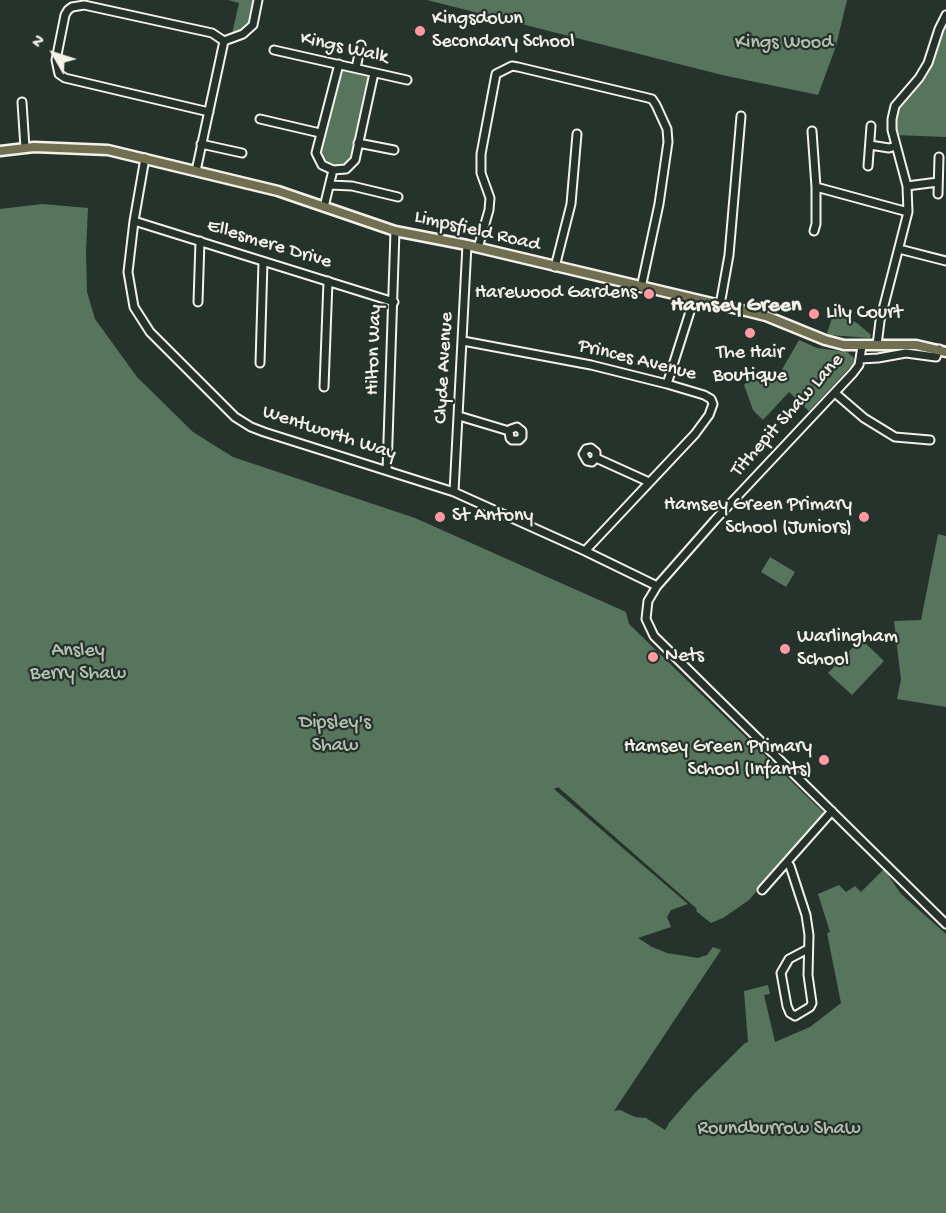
<!DOCTYPE html>
<style>
body{margin:0}
#map{position:relative;width:946px;height:1213px;overflow:hidden;background:#26332d;font-family:"Gochi Hand",sans-serif}
canvas{display:block}
.north{position:absolute;left:24px;top:24px;width:60px;height:60px;-webkit-text-stroke:4px #26332d;paint-order:stroke;rotate:309deg;font-size:16px;font-weight:700;line-height:24px;text-align:center;color:#f4f1e8}
.north::after{content:'';display:block;margin:auto;width:21px;height:27px;background:#f4f1e8;clip-path:polygon(50% 0,100% 100%,50% 72%,0 100%)}
</style>
<div id="map">
<canvas width="946" height="1213"></canvas>
<div class="north">N</div>
</div>
<script>
const g = document.querySelector('canvas').getContext('2d');
g.lineJoin = 'round';
function fill(path, color) {
  g.fillStyle = color;
  g.fill(path, 'evenodd');
}
function shape(rows) {
  const path = new Path2D();
  for (const r of rows) {
    path.moveTo(r[0], r[1]);
    for (let i = 2; i < r.length; i += 2) path.lineTo(r[i], r[i + 1]);
  }
  return path;
}
function trace(path, color, width, dash) {
  g.strokeStyle = color;
  g.lineWidth = width;
  g.lineCap = dash ? 'butt' : 'round';
  g.setLineDash(dash || []);
  g.stroke(path);
}
function label(font, color, halo, rows, align = 'center') {
  g.font = font + ' "Gochi Hand",sans-serif';
  g.lineWidth = 4.5;
  g.setLineDash([]);
  g.textBaseline = 'middle';
  g.strokeStyle = halo;
  g.fillStyle = color;
  for (const [text, x, y, turn = 0] of rows) {
    g.save();
    g.translate(x, y);
    g.rotate((+turn || 0) * Math.PI / 180);
    g.textAlign = isNaN(turn) ? turn : align;
    if (halo) g.strokeText(text, 0, 0);
    g.fillText(text, 0, 0);
    g.restore();
  }
}
const green = shape([
 [228,0,255,0,250,24,241,31,232,34,239,3],
 [427,0,847,0,836,46,818,95,722,75],
 [946,18,946,137,896,135,894,120,900,104,923,76],
 [344,68,367,73,371,77,352,157,344,166,334,167,325,162,320,153,339,73],
 [42,204,88,208,86,252,87,292,95,319,137,377,193,432,233,457,415,518,626,612,629,624,824,813,749,900,723,918,711,923,696,911,697,909,558,787,554,789,688,904,671,910,667,917,671,927,638,938,652,947,667,953,698,958,707,955,713,947,721,950,614,1111,620,1110,635,1117,646,1118,665,1130,669,1123,694,1094,745,1043,748,1042,744,991,768,985,770,994,764,995,775,1042,810,1027,841,1003,827,933,830,932,818,894,839,885,846,892,855,886,861,892,884,869,901,894,946,934,946,1213,0,1213,0,209],
 [834,312,857,323,871,335,870,338,829,335,827,333],
 [799,340,817,348,847,352,854,358,854,363,809,411,789,392,763,420,753,410,744,385,760,369,776,380],
 [938,534,946,536,946,707,897,699,901,680,894,621,921,620],
 [770,557,795,572,786,587,761,572],
 [861,639,884,661,852,695,828,673]
]);
const minor = shape([
 [224,41,243,34,253,25,258,0],
 [274,50,407,80],
 [356,68,361,45],
 [22,102,25,148],
 [260,119,320,133],
 [812,131,816,187,816,224,814,231],
 [358,143,394,150],
 [201,144,242,153],
 [870,145,889,148,896,146],
 [145,158,134,221,128,272,134,307,150,332,235,417,251,427,264,432,454,492,585,551,657,586],
 [868,166,871,126],
 [333,170,346,169,355,160,374,73],
 [196,171,224,41,212,33,84,5,72,7,68,10,65,15,56,60,59,74,65,78,209,112],
 [330,185,352,186,398,197],
 [907,186,938,182],
 [816,187,908,212],
 [938,194,939,157],
 [324,207,333,170,322,165,316,153,339,64],
 [134,221,394,302],
 [478,248,489,210,490,198,481,173,481,154,496,74,512,66,518,67,644,97,652,99,656,105,667,129,668,142,659,204,641,288],
 [899,249,946,261],
 [555,267,571,204,577,134],
 [198,302,200,241],
 [720,305,729,255,741,116],
 [463,341,591,365,667,384,704,395,711,399,713,404,709,415,695,434,585,551],
 [877,345,880,321,908,212,907,186,892,130,892,119,895,106,919,78,928,63,939,29,946,15],
 [862,346,859,365,853,373,715,520,657,586,648,601,646,619,654,636,946,924],
 [860,359,878,358,906,353,936,357,939,349],
 [260,363,263,262],
 [667,384,694,299],
 [324,387,328,281],
 [835,393,864,418,895,437,930,440],
 [459,416,509,431,510,438,512,440,519,440,522,437,522,431,517,427,511,429,509,431],
 [596,458,592,462,587,461,583,454,586,449,591,448,596,452,596,458,649,482],
 [387,470,395,231],
 [454,492,467,245],
 [787,862,790,866,806,915,809,935,808,975,812,1003,810,1007,795,1016,790,1013,787,1006,781,973,789,959,808,949],
 [762,890,832,811]
]);
const major = shape([
 [0,151,34,147,108,150,278,191,395,231,467,245,750,312,766,316,825,340,844,345,916,345,946,352]
]);
const markers = [
 [420,31,6,"#ff9aa2"],
 [649,294,6,"#ff9aa2"],
 [814,314,6,"#ff9aa2"],
 [750,333,6,"#ff9aa2"],
 [440,517,6,"#ff9aa2"],
 [864,517,6,"#ff9aa2"],
 [785,649,6,"#ff9aa2"],
 [653,657,6,"#ff9aa2"],
 [824,760,6,"#ff9aa2"]
];
const poiNames = [
 ["Kingsdown",432,20],
 ["Secondary School",432,43],
 ["Harewood Gardens",637,294,"right"],
 ["Lily Court",826,314],
 ["The Hair",750,354,"center"],
 ["Boutique",750,377,"center"],
 ["Hamsey Green Primary",852,506,"right"],
 ["School (Juniors)",852,529,"right"],
 ["St Antony",452,517],
 ["Warlingham",797,638],
 ["School",797,661],
 ["Nets",665,657],
 ["Hamsey Green Primary",812,748,"right"],
 ["School (Infants)",812,771,"right"]
];
const parkNames = [
 ["Kings Wood",784,44],
 ["Ansley",78,652],
 ["Berry Shaw",78,675],
 ["Dipsley's",335,724],
 ["Shaw",335,747],
 ["Roundburrow Shaw",779,1130]
];
const streetNames = [
 ["Kings Walk",344,49,13],
 ["Limpsfield Road",477,232,13],
 ["Ellesmere Drive",269,245,17],
 ["Hilton Way",375,350,-88],
 ["Princes Avenue",637,361,14],
 ["Clyde Avenue",445,368,-87],
 ["Tithepit Shaw Lane",788,416,-48],
 ["Wentworth Way",329,434,18]
];
const quarterNames = [
 ["Hamsey Green",736,307]
];
fill(green, '#57745c');
trace(minor, '#f4f1e8', 11);
trace(major, '#f4f1e8', 13);
trace(minor, '#26332d', 7);
trace(major, '#716f52', 8);
for (const [x, y, r, color] of markers) {
  const dot = new Path2D();
  dot.arc(x, y, r, 0, 2 * Math.PI);
  g.fillStyle = color;
  g.fill(dot);
  trace(dot, '#26332d', 2);
}
label('20px', '#f4f1e8', '#26332d', poiNames, 'left');
label('20px', '#b5bfb0', '#26332d', parkNames);
label('20px', '#f4f1e8', '#26332d', streetNames);
label('bold 22px', '#f4f1e8', '#26332d', quarterNames);
</script>
